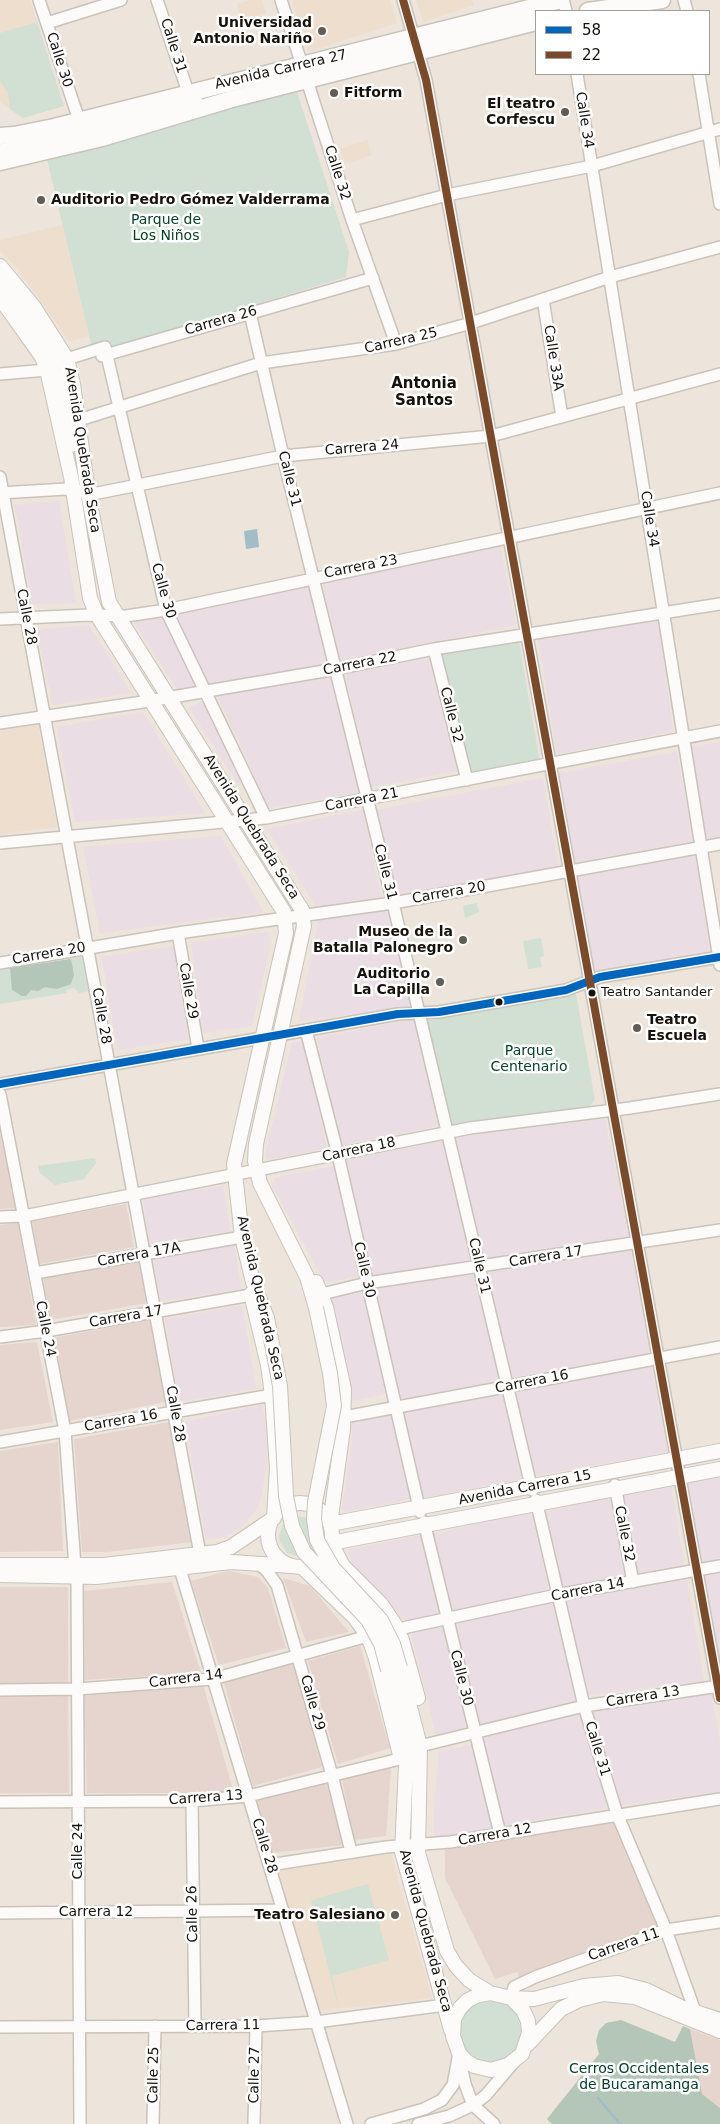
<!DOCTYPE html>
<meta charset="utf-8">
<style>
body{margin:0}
#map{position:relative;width:720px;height:2124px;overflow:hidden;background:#ede4db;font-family:"DejaVu Sans",sans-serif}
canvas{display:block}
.legend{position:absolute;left:535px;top:10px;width:175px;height:65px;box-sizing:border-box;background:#fff;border:1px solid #a2a09d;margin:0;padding:6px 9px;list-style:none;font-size:15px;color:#17120b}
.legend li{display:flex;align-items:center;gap:10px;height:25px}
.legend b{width:25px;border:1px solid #a2a09d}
</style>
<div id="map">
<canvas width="720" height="2124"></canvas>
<ul class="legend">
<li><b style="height:6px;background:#0065bd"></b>58</li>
<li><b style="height:6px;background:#7a4b2a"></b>22</li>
</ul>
</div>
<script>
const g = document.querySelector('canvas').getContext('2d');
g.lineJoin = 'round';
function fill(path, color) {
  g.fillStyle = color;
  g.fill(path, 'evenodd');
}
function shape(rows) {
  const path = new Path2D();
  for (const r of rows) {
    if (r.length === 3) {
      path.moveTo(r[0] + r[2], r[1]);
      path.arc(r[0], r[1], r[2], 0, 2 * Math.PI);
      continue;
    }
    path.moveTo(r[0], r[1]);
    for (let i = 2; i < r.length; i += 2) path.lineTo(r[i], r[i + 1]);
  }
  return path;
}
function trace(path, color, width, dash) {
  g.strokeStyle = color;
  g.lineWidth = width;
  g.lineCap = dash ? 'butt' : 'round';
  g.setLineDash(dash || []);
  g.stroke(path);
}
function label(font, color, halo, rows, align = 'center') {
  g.font = font + ' "DejaVu Sans",sans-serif';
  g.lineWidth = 5;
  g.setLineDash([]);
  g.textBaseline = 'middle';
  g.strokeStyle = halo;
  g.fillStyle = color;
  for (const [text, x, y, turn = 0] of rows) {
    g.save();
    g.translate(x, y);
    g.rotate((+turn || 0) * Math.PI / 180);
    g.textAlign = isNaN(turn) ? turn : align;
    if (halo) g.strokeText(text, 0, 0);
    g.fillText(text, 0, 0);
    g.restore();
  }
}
const commercial = shape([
 [59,501,76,603,32,604,15,505],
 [500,546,516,625,339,661,323,583],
 [310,581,328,664,209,684,173,612],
 [163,616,197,686,178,690,134,622],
 [658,618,673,731,557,754,538,638],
 [89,625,131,693,53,705,37,630],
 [428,656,458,771,371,787,345,673],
 [331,675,360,792,269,808,218,696],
 [206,699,243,778,238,783,189,708],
 [143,712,205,813,75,822,57,727],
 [720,742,720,838,706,841,691,747],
 [677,752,693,841,575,862,559,773],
 [543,778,558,867,397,896,376,810],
 [363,810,381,898,317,908,267,829],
 [221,836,263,912,100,933,83,847],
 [695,855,710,952,593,972,577,874],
 [389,909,413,1007,299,1021,319,920],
 [268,932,270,947,252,1026,203,1033,191,943],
 [174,946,188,1039,117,1050,102,957],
 [414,1019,438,1126,341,1145,317,1038],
 [304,1041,327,1148,266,1160,265,1155,292,1043],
 [605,1119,629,1239,482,1260,454,1137],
 [443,1141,473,1263,370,1279,344,1160],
 [334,1166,359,1276,325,1283,272,1185,275,1178],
 [223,1186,230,1231,149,1243,143,1198],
 [234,1244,241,1289,160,1301,153,1256],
 [630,1249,650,1353,511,1378,487,1271],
 [475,1274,502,1382,400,1401,373,1287],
 [364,1292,385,1394,353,1401,331,1299],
 [242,1306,256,1388,179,1402,165,1319],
 [651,1364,668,1453,532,1476,512,1390],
 [504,1392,524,1479,421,1498,400,1411],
 [262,1405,268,1434,267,1462,262,1494,258,1507,246,1522,234,1532,223,1537,206,1540,185,1422],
 [392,1414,411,1499,345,1512,342,1509,352,1443,352,1420],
 [720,1477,720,1562,704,1565,688,1483],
 [671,1487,684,1564,635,1573,622,1496],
 [610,1498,625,1576,560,1588,546,1511],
 [531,1511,549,1589,450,1613,431,1535],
 [421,1535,439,1614,408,1623,352,1565,349,1552,351,1549],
 [720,1574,720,1662,704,1577],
 [687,1579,704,1681,588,1695,564,1599],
 [554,1600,578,1703,477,1727,454,1624],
 [442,1624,467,1727,436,1735,411,1632],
 [711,1693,720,1742,720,1792,622,1805,591,1711],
 [580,1712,610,1807,501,1826,481,1737],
 [474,1744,495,1830,435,1838,433,1821,439,1752]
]);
const industrial = shape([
 [0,1131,15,1208,0,1209],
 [126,1204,134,1247,39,1264,32,1221],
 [18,1223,36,1325,0,1327,0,1225],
 [140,1260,148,1303,50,1320,43,1278],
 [150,1320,165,1402,69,1421,53,1338],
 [37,1342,53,1422,0,1430,0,1345],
 [169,1422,192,1542,108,1552,82,1552,74,1439],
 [58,1442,63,1551,0,1552,0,1451],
 [228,1571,258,1577,268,1588,286,1648,219,1665,191,1581],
 [283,1578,310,1586,349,1632,306,1642],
 [172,1582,201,1673,85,1680,84,1591],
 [0,1587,68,1587,68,1684,0,1684],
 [360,1646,390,1748,338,1764,308,1661],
 [293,1663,322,1767,253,1786,224,1683],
 [203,1684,234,1793,87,1793,84,1696],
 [0,1696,68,1696,69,1793,0,1793],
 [391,1768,386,1836,354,1840,342,1779],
 [326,1782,344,1845,272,1853,256,1801],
 [614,1821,659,1926,519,1978,517,1972,495,1979,445,1878,445,1848],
 [690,2029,720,2040,720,2108,702,2095]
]);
const built = shape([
 [0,0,30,0,64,106,23,118,0,102],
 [252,0,262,0,266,13,241,20,237,4],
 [292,0,390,0,397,23,308,52],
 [416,0,472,0,474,5,423,22],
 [367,140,372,155,345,164,340,149],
 [62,225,89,337,69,341,17,268,0,251,0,240],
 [38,725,57,827,0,834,0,731],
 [391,1854,432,1998,319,2011,279,1871]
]);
const green = shape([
 [37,22,64,106,23,118,10,109,8,93,0,81,0,33],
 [297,92,349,252,346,277,111,348,110,344,92,349,46,155],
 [519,642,540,762,470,776,442,655],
 [477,903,479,912,465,918,463,906],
 [541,938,544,956,540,957,542,967,528,969,523,941],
 [82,957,88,991,79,993,74,988,66,990,67,993,0,1004,0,970],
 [576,994,595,1100,588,1108,452,1127,426,1021],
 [95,1158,96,1163,84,1179,55,1185,40,1173,38,1166],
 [296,1516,309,1518,317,1548,312,1553,300,1557,287,1553,280,1542,279,1535,284,1523],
 [368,1884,389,1960,332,1976,340,2013,311,1900],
 [491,2031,31]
]);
const forest = shape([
 [71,959,74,975,71,984,57,989,45,987,38,991,31,990,26,996,22,996,12,990,10,968],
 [621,2020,675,2042,683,2026,690,2029,702,2094,720,2108,720,2124,552,2124,547,2119,599,2054,596,2041,599,2030,606,2023]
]);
const water = shape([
 [257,529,259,547,246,549,244,531]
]);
const stream = shape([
 [598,2098,620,2124]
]);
const minor = shape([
 [39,0,79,120],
 [157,0,188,92],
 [281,0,352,220,396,344],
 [403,0,426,80,720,1698],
 [563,0,566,11],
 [684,0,687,11],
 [47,23,121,0],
 [577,74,720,965],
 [699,74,720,204],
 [352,220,447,195,592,166,720,129],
 [543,299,562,417],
 [250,313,283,456,393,903,532,1490],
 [102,356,373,278],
 [67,359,105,347,166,610,266,818],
 [0,374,47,370],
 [79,420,261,363,396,344,471,323,610,277,720,247],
 [0,477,200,1554],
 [0,493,66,489,98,493,283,456,491,436,720,374],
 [0,619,89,615,126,616,166,610,720,493],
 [434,649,467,780],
 [0,723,143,702,336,669,434,649,720,604],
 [0,843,266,818,720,731],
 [178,933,198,1048],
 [0,963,178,933,393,903,720,844],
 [306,1030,338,1155,420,1512],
 [0,1084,398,1014,439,1012,566,990,600,977,720,957],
 [0,1094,65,1431,75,1566],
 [0,1217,24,1216,470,1128,630,1108,720,1094],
 [35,1273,242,1237],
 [314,1296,367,1283,720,1230],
 [0,1337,46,1331,251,1295],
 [344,1417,720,1347],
 [0,1442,272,1395],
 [615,1485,633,1582],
 [536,1500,584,1706,617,1814,666,1930,697,2017],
 [424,1522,500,1834],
 [258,1563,267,1571,277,1585,332,1775,351,1852],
 [180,1569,347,2124],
 [77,1577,80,2124],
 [398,1629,557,1595,720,1566],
 [0,1690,77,1689,213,1679,368,1636],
 [420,1746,584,1706,720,1686],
 [192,1801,195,2026],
 [0,1802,192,1801,248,1796,408,1757],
 [269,1865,386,1847,450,1842,720,1799],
 [0,1913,283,1910],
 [511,1998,514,1987,535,1977,666,1930,720,1922],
 [0,2027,256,2026,316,2022,445,2005],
 [461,2065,465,2084,473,2105,494,2124],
 [153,2124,155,2026],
 [254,2124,256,2026],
 [371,2124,424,2109,442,2100,453,2085,459,2053],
 [418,2124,449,2116,473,2105,486,2095,514,2062]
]);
const major = shape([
 [2,151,130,120,195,98],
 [0,266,34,307,67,359,73,384,88,493,109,602,302,910,304,926,256,1144,255,1161,260,1183,307,1277,316,1308],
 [0,283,38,332,58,368,67,403,71,445],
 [0,298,42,357,47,370,71,477,90,598,97,615,284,912,286,933,234,1164,242,1237,253,1282,267,1318],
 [316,1282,326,1307,344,1389,343,1429,330,1524],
 [251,1294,268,1365,272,1395,277,1468,274,1518],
 [300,1535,32],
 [330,1524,720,1451],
 [331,1543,720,1469],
 [331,1543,343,1566,381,1604,394,1623,402,1640,418,1698],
 [0,1565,104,1565,217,1552,231,1547,274,1518],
 [302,1567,355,1618,368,1636,376,1658,400,1755],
 [0,1575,96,1577,231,1562,292,1566],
 [400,1668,420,1746,418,1853,447,1951,456,1966,469,1980,490,1993,511,1998,523,2010,528,2021,529,2033,522,2054,508,2065,491,2070,474,2066,466,2061,459,2053,453,2036,454,2019,460,2008,468,2000,479,1995,490,1993],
 [388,1670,404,1722,407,1744,402,1852,451,2030],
 [511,1998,534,1999,584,1986,618,1983,646,1990,683,2008,720,2020],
 [527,2045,561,2009,579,2000,603,1994,635,1997,720,2031]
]);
const highway = shape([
 [588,11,662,0],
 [0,136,14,135,54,127,561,0],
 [0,162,102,138,232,99,536,22]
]);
const majorBridge = shape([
 [316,1308,330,1373,334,1406,315,1502,314,1519,317,1540,333,1568,381,1620,393,1644,400,1668],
 [267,1318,280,1386,286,1496,292,1526,304,1552,368,1620,381,1644,388,1670]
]);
const bus1 = shape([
 [0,1084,398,1014,439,1012,566,990,600,977,720,957]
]);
const bus2 = shape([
 [403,0,426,80,720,1698]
]);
const markers = [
 [322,31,5,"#625c54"],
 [334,93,5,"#625c54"],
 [565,112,5,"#625c54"],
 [41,200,5,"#625c54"],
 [463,940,5,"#625c54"],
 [440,982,5,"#625c54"],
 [592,993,4.5,"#17120b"],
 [499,1002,4.5,"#17120b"],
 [637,1028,5,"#625c54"],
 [395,1915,5,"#625c54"]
];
const busNames = [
 ["Teatro Santander",601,993]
];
const poiNames = [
 ["Universidad",312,23],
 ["Antonio Nariño",312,39],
 ["Fitform",344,93,"left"],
 ["El teatro",555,104],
 ["Corfescu",555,120],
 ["Auditorio Pedro Gómez Valderrama",51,200,"left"],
 ["Museo de la",453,932],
 ["Batalla Palonegro",453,948],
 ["Auditorio",430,974],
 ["La Capilla",430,990],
 ["Teatro",647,1020,"left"],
 ["Escuela",647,1036,"left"],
 ["Teatro Salesiano",385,1915]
];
const streetNames = [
 ["Calle 31",173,46,72],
 ["Calle 30",59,60,72],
 ["Avenida Carrera 27",281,70,-13],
 ["Calle 34",584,120,81],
 ["Calle 32",337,173,72],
 ["Carrera 26",221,321,-16],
 ["Carrera 25",401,341,-13],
 ["Calle 33A",553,358,81],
 ["Carrera 24",362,448,-5],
 ["Avenida Quebrada Seca",82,450,81],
 ["Calle 31",289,479,76],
 ["Calle 34",649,519,81],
 ["Carrera 23",361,567,-11],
 ["Calle 30",163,591,74],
 ["Calle 28",26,617,79],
 ["Carrera 22",360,664,-11],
 ["Calle 32",451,715,76],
 ["Carrera 21",362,800,-11],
 ["Avenida Quebrada Seca",251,827,58],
 ["Calle 31",385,872,76],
 ["Carrera 20",449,893,-10],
 ["Carrera 20",49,954,-10],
 ["Calle 29",188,991,80],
 ["Calle 28",101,1016,80],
 ["Carrera 18",359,1150,-12],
 ["Carrera 17A",139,1255,-10],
 ["Carrera 17",546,1257,-9],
 ["Calle 31",479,1266,77],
 ["Calle 30",364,1270,77],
 ["Avenida Quebrada Seca",260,1298,77],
 ["Carrera 17",126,1317,-10],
 ["Calle 24",45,1329,79],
 ["Carrera 16",532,1382,-11],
 ["Calle 28",175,1414,80],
 ["Carrera 16",121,1421,-10],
 ["Avenida Carrera 15",525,1488,-11],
 ["Calle 32",624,1534,79],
 ["Carrera 14",588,1590,-11],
 ["Calle 30",461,1678,76],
 ["Carrera 14",186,1679,-7],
 ["Carrera 13",643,1697,-9],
 ["Calle 29",312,1703,74],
 ["Calle 31",597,1749,73],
 ["Carrera 13",206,1798,-4],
 ["Carrera 12",495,1835,-10],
 ["Calle 28",264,1846,73],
 ["Calle 24",78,1851,-90],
 ["Carrera 12",96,1912],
 ["Calle 26",193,1914,-91],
 ["Avenida Quebrada Seca",425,1931,75],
 ["Carrera 11",624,1945,-19],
 ["Carrera 11",223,2026,-1],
 ["Calle 25",154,2075,-89],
 ["Calle 27",255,2075,-89]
];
const parkNames = [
 ["Parque de",166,220],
 ["Los Niños",166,236],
 ["Parque",529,1051],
 ["Centenario",529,1067],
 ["Cerros Occidentales",639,2069],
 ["de Bucaramanga",639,2085]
];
const neighbourhoodNames = [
 ["Antonia",424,384],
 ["Santos",424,401]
];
fill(commercial, '#eadde3');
fill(industrial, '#e6d5cf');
fill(built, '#eedecd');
fill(green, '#d1e0d2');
fill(forest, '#b3c6b7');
fill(water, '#a2bcc8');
trace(stream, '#a2bcc8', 2.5);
trace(minor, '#c9c3bb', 14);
trace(major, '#c9c3bb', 16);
trace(highway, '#c9c3bb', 19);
trace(minor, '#fcfbfa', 11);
trace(major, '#fcfbfa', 14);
trace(highway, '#fcfbfa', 16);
trace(majorBridge, '#c9c3bb', 16, []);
trace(majorBridge, '#fcfbfa', 14);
trace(bus1, '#0065bd', 8);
trace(bus2, '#7a4b2a', 8);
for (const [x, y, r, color] of markers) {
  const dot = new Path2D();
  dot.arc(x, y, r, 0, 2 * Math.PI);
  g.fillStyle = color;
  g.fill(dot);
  trace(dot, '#fff', 2);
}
label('13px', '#17120b', '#fff', busNames, 'left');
label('bold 14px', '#17120b', '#fff', poiNames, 'right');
label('14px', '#17120b', '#fff', streetNames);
label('14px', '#07402b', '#fff', parkNames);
label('bold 15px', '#17120b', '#fff', neighbourhoodNames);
</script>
